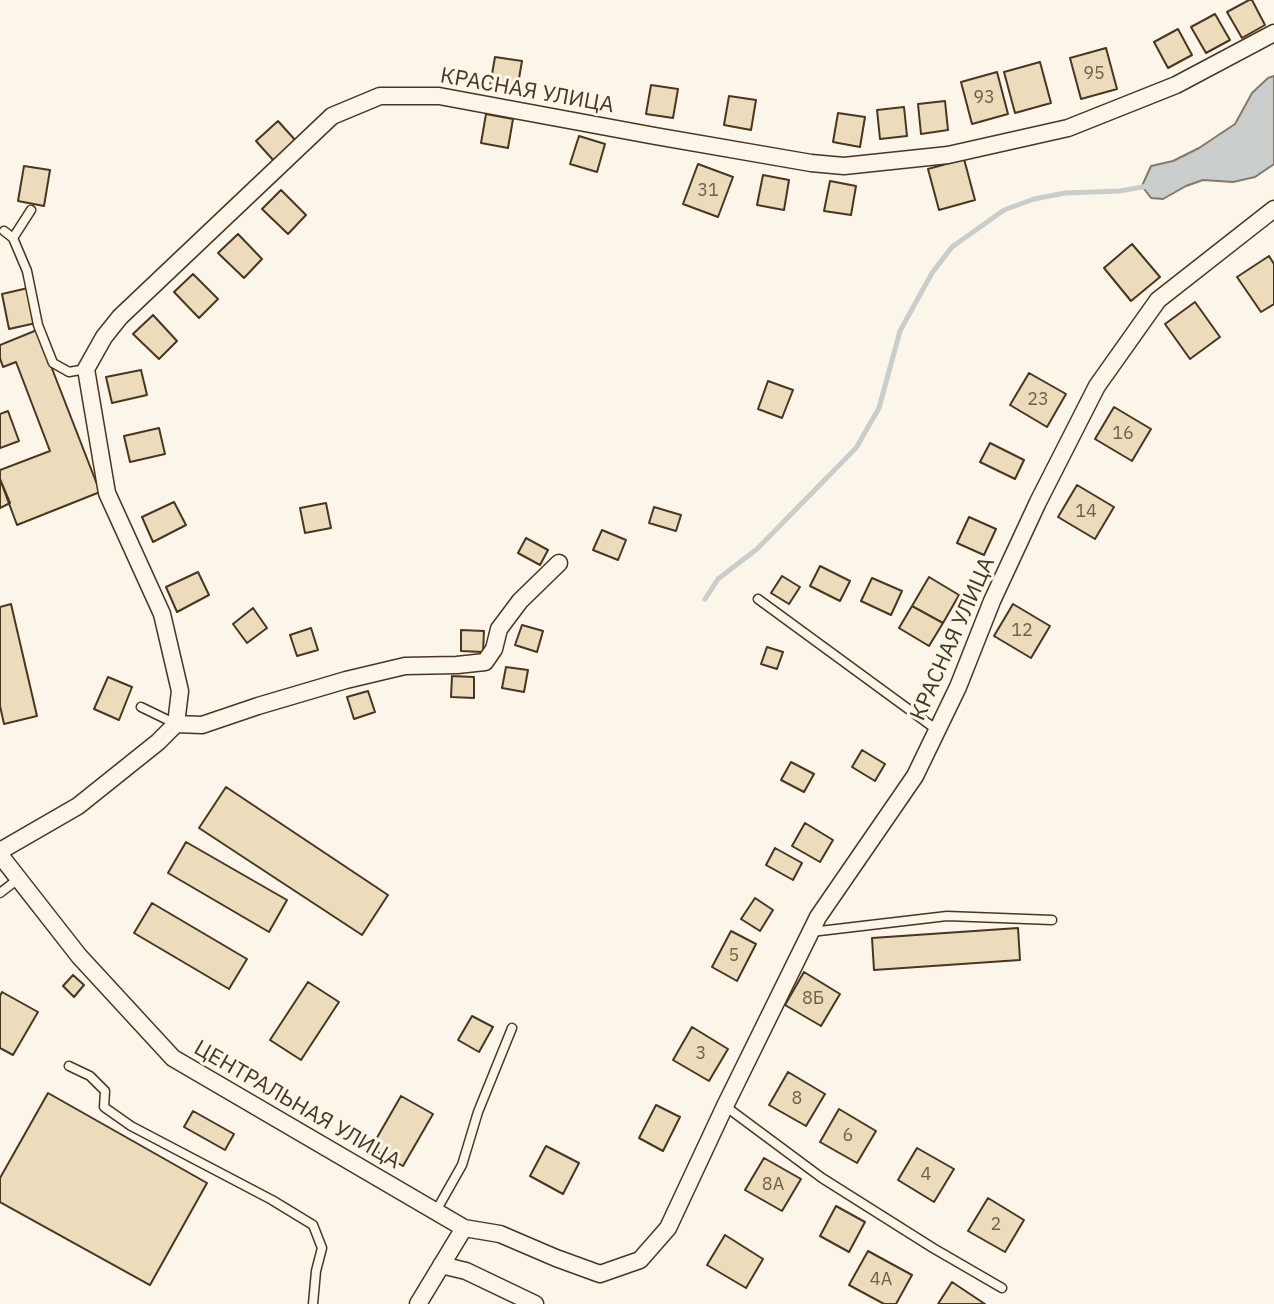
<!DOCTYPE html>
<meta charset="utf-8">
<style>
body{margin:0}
canvas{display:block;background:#fbf6e9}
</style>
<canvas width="1274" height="1304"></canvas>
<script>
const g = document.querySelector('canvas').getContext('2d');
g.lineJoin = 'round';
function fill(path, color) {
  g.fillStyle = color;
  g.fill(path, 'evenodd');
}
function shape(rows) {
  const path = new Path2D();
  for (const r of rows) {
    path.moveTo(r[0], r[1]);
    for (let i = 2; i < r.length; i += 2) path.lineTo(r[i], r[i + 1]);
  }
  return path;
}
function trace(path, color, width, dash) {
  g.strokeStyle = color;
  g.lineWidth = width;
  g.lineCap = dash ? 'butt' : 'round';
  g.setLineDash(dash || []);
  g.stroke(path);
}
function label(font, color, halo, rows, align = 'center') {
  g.font = font + ' "IBM Plex Sans",sans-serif';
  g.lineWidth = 6;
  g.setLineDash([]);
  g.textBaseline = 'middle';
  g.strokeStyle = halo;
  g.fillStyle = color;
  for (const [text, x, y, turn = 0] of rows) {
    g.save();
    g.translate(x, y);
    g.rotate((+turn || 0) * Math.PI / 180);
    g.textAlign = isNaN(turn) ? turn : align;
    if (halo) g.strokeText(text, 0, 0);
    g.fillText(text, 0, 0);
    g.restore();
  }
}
const water = shape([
 [1274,76,1274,164,1255,177,1233,182,1203,180,1186,186,1163,199,1151,198,1142,186,1151,166,1173,161,1199,148,1235,124,1252,93,1268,78,1274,76]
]);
const stream = shape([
 [705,599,718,579,757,549,856,448,879,408,900,331,932,273,952,247,1004,210,1034,199,1065,193,1120,191,1148,186]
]);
const building = shape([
 [1249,0,1252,0,1265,25,1242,38,1227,12,1249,0],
 [1215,14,1230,40,1206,53,1191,27,1215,14],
 [1178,29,1192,55,1168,68,1154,42,1178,29],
 [1106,48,1117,89,1081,99,1070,58,1106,48],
 [495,57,522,61,517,90,490,86,495,57],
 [1040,62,1051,103,1015,113,1004,72,1040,62],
 [997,72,1008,114,972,124,961,82,997,72],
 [651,85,678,89,673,118,646,114,651,85],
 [729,96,756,100,751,130,724,125,729,96],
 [945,101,948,130,921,134,918,104,945,101],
 [904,107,907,136,880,139,877,110,904,107],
 [838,113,865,117,860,147,833,142,838,113],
 [486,114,513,119,508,148,481,143,486,114],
 [278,121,296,141,274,161,256,141,278,121],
 [579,136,605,144,597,172,570,164,579,136],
 [964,159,975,200,939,210,928,169,964,159],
 [698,164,733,177,718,217,683,204,698,164],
 [24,166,50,170,44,206,18,201,24,166],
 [763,175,789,180,784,210,757,205,763,175],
 [830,181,856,186,851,215,824,211,830,181],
 [281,190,306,215,288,234,262,209,281,190],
 [238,234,262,259,244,278,218,253,238,234],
 [1132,244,1160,277,1131,301,1104,268,1132,244],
 [1269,256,1274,264,1274,304,1261,312,1237,277,1269,256],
 [193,274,218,299,199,318,174,292,193,274],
 [28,288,36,323,9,329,2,294,28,288],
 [1195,302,1220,337,1190,359,1165,324,1195,302],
 [153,315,177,341,159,359,133,334,153,315],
 [37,330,100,492,17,525,0,479,0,470,50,451,16,362,3,367,0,358,0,345,37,330],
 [141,370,147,395,112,403,106,377,141,370],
 [1029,373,1066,394,1047,427,1010,405,1029,373],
 [768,381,793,390,782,418,758,409,768,381],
 [1114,407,1151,429,1132,461,1095,439,1114,407],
 [8,411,19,441,0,448,0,414,8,411],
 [159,428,165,454,130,462,124,436,159,428],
 [990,443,1024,460,1015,479,980,462,990,443],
 [0,479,10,503,0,508,0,479],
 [1077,485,1114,507,1095,539,1058,517,1077,485],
 [174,502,186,525,153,542,142,517,174,502],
 [326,503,331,528,305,533,300,508,326,503],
 [654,507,681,515,676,531,649,523,654,507],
 [969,517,996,529,984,555,957,543,969,517],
 [602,530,626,540,618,560,593,550,602,530],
 [526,538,548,550,540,565,518,553,526,538],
 [820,566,850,581,840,601,810,586,820,566],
 [198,572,209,595,177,612,166,587,198,572],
 [782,576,800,587,789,604,771,593,782,576],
 [929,577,959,595,943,623,912,606,929,577],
 [872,578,902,591,891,615,861,601,872,578],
 [11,604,37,716,4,724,0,706,0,607,11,604],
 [1013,604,1050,626,1031,658,994,636,1013,604],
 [912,606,943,623,929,646,899,628,912,606],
 [253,608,267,628,247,643,233,624,253,608],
 [522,625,543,631,537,652,515,645,522,625],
 [311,628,318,650,297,656,290,635,311,628],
 [461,630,484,631,483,652,461,651,461,630],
 [767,647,783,652,777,669,761,664,767,647],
 [506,667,528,670,524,692,502,688,506,667],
 [452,676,474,677,474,698,451,697,452,676],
 [108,677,132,687,119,720,94,709,108,677],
 [368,691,375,712,354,719,347,697,368,691],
 [862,750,885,764,875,781,852,767,862,750],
 [791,762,814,774,804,792,781,780,791,762],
 [226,787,388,895,362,935,199,828,226,787],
 [805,823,833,840,820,862,792,846,805,823],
 [186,842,287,900,269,932,168,873,186,842],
 [775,848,802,863,793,880,766,865,775,848],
 [755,898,773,910,760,931,741,919,755,898],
 [152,903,247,959,229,989,134,933,152,903],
 [1018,928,1020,960,874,970,872,938,1018,928],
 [731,931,756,944,737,981,712,967,731,931],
 [804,972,840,994,821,1026,785,1005,804,972],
 [73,975,84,985,74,997,63,986,73,975],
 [308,982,339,1002,301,1060,270,1040,308,982],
 [2,992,38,1012,13,1055,0,1048,0,996,2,992],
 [472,1016,493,1027,479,1052,458,1040,472,1016],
 [692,1027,728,1049,709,1081,673,1060,692,1027],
 [788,1072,825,1094,806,1126,769,1105,788,1072],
 [48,1093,207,1183,150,1285,0,1202,0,1178,48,1093],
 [401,1096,433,1114,403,1166,371,1148,401,1096],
 [656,1105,680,1117,663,1151,639,1138,656,1105],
 [839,1109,876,1131,857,1163,820,1142,839,1109],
 [193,1111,234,1134,225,1150,184,1127,193,1111],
 [546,1146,579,1163,563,1194,530,1176,546,1146],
 [917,1148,954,1169,934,1202,898,1180,917,1148],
 [764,1158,801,1179,782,1211,745,1190,764,1158],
 [988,1198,1024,1220,1005,1252,968,1231,988,1198],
 [836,1206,865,1222,849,1252,820,1236,836,1206],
 [725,1235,763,1259,746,1288,707,1265,725,1235],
 [868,1251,912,1275,896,1304,884,1304,849,1285,868,1251],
 [952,1282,985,1304,938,1304,952,1282]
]);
const service = shape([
 [4,231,13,238,27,271,38,325,53,363,69,372,86,369],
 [13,238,31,210],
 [758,599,937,730],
 [141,707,176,724],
 [0,893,18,879],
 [811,932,947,916,1052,920],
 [69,1066,90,1076,105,1091,104,1107,131,1126,272,1200,313,1225,322,1248,316,1271,313,1304],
 [725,1106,822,1178,933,1248,1002,1288],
 [436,1211,462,1165,478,1112,512,1028]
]);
const minor = shape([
 [176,724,202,725,258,706,346,680,405,666,457,665,485,662,494,649,499,629,520,601,559,563],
 [0,851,78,806,158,742,176,724,180,691,162,614,107,493,86,369,104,337,120,317,332,116,380,96,439,96,655,136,811,163,844,166,948,155,1068,128,1176,85,1274,33],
 [0,855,79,956,173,1058,464,1228],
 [441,1265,466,1271,535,1304],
 [418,1304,464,1228,500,1234,556,1258,600,1274,640,1260,668,1228,725,1106,818,917,915,776,958,687,992,601,1038,502,1097,386,1158,300,1274,209]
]);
const numberNames = [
 ["95",1094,74],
 ["93",984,98],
 ["31",708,191],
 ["23",1038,400],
 ["16",1123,434],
 ["14",1086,512],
 ["12",1022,631],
 ["5",734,956],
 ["8Б",813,999],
 ["3",701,1054],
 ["8",797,1099],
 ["6",848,1136],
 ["4",926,1175],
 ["8А",773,1185],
 ["2",996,1225],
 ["4А",881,1280]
];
const streetNames = [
 ["КРАСНАЯ УЛИЦА",527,91,10],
 ["КРАСНАЯ УЛИЦА",953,639,-66],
 ["ЦЕНТРАЛЬНАЯ УЛИЦА",297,1105,30]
];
fill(water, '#c9cecd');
trace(water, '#887966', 2);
trace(stream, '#c9cecd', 5);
fill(building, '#ecdcbc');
trace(building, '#4a3520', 2);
trace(service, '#4a3520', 11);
trace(minor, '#4a3520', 19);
trace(service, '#fbf6e9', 8);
trace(minor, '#fbf6e9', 16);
label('18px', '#725f47', null, numberNames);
label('22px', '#4a3520', '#fbf6e9', streetNames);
</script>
